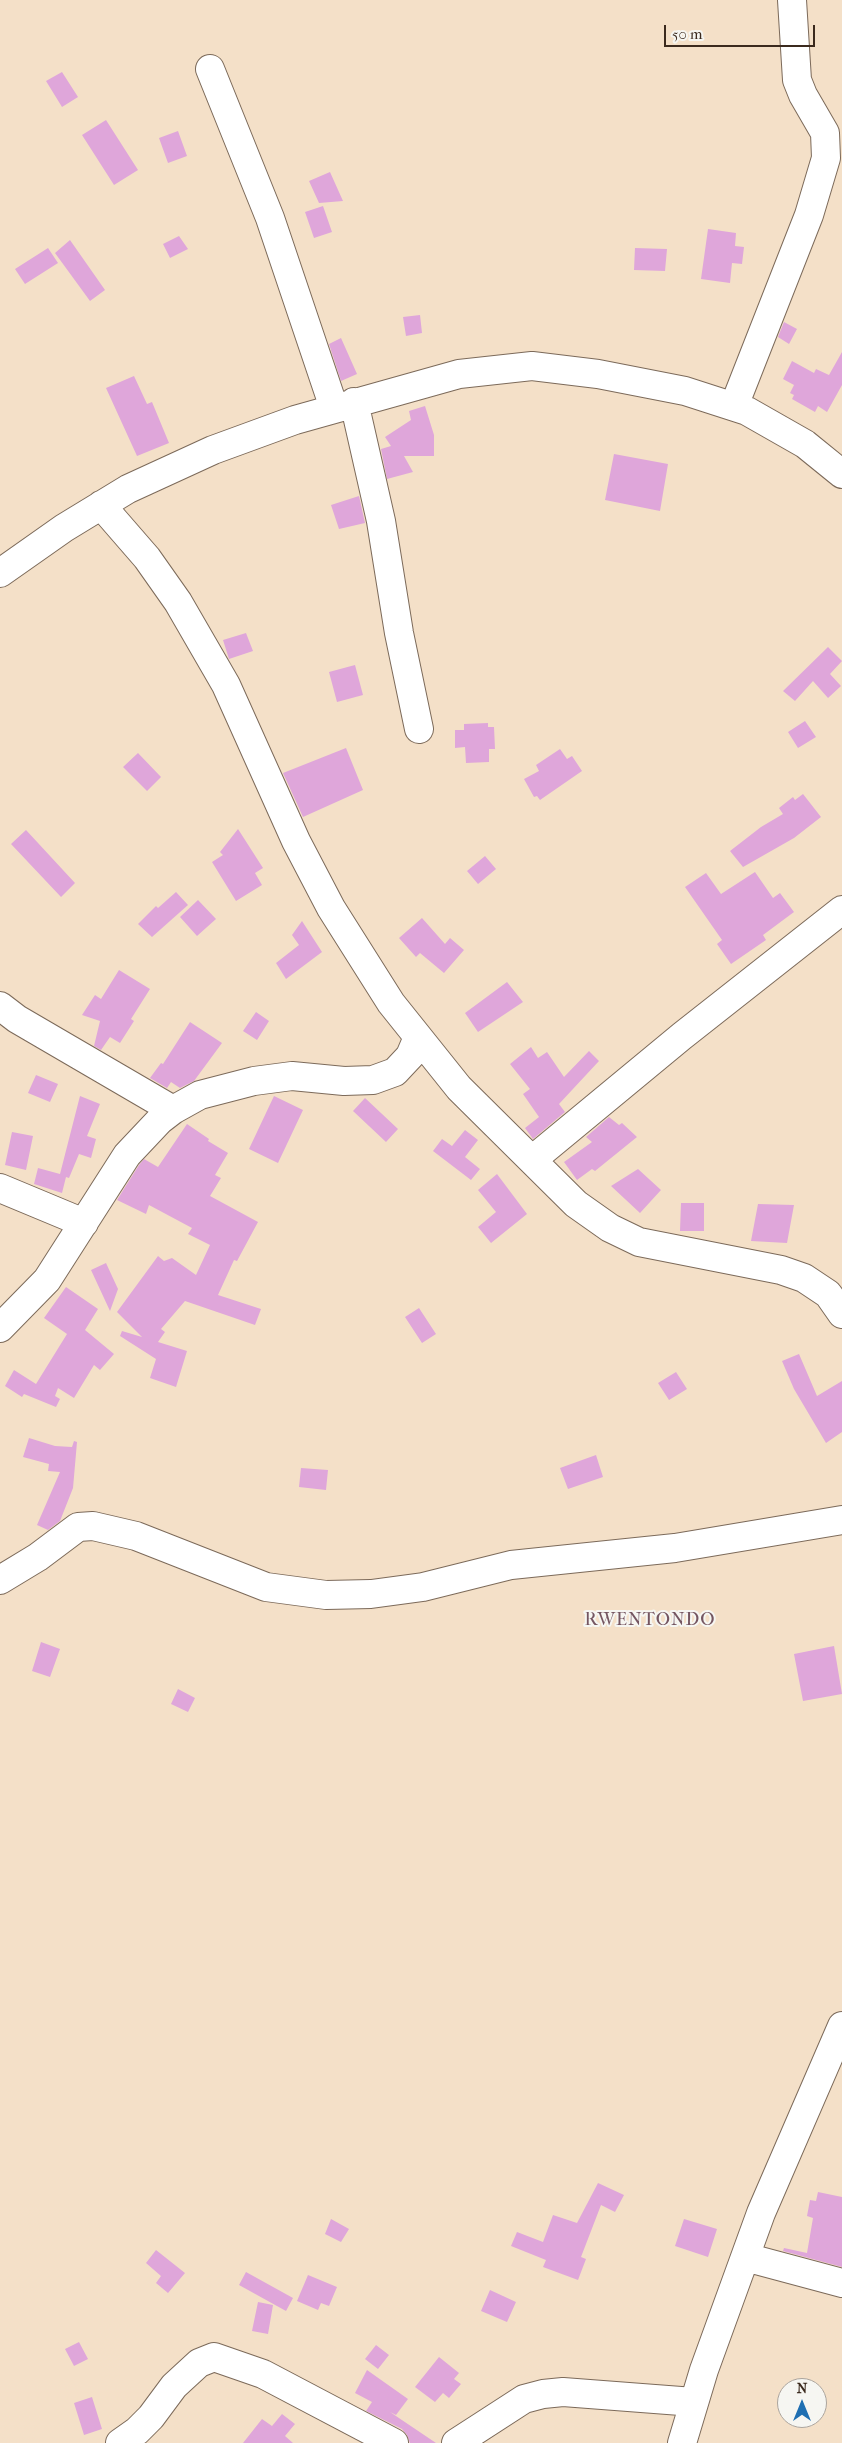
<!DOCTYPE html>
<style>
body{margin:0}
#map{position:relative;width:842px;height:2443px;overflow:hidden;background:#f4e0c8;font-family:"IM FELL French Canon",serif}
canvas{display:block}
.north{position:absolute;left:777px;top:2378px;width:50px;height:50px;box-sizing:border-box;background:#f6f6f2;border:1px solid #aba49d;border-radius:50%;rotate:0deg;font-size:14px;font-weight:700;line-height:20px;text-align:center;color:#3b2a1e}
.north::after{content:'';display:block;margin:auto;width:18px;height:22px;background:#1f6fb2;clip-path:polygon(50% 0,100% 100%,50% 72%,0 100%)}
.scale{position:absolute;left:664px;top:25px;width:151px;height:22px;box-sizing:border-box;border:2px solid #3b2a1e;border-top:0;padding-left:6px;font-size:15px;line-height:18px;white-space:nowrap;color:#3b2a1e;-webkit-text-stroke:4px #f6f6f2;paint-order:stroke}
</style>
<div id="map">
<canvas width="842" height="2443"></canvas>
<div class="north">N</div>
<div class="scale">50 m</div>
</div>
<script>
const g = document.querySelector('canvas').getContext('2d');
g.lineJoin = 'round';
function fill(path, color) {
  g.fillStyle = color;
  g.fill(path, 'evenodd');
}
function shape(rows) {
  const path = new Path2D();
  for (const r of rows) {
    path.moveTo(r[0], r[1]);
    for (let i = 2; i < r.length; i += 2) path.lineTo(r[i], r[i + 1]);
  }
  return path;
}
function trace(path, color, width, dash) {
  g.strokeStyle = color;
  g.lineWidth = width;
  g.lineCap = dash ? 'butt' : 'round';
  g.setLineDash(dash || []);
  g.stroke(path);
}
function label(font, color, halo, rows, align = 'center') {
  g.font = font + ' "IM FELL French Canon",serif';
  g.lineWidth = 4;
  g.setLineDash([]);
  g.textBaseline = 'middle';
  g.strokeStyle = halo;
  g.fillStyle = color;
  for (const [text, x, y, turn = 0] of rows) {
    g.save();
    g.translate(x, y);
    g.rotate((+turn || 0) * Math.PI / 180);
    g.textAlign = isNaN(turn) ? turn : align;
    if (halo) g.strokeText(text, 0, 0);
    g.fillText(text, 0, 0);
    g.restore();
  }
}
const building = shape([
 [62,72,78,97,62,107,46,81],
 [106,120,138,170,114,185,82,135],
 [178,131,187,156,168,163,159,138],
 [330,172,343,201,319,203,309,181],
 [323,206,332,232,314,238,305,212],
 [708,229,736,233,735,246,744,247,742,264,732,263,730,283,701,279],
 [179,236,188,249,170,258,163,244],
 [70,240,105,290,90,301,55,253],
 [48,248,58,263,25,284,15,269],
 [635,248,667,249,665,271,634,270],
 [420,315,422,333,406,336,403,317],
 [784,322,797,329,789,344,778,337],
 [341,338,357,374,341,381,329,344],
 [842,352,842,385,827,412,818,406,815,412,792,399,794,395,790,393,794,385,783,379,792,361,814,373,816,369,829,375],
 [134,376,147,404,152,402,169,443,137,456,106,388],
 [425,406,434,435,434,456,404,456,413,472,387,479,381,449,391,446,385,437,411,420,409,411],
 [614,454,668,464,660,511,605,500],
 [359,496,365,523,339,529,331,505],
 [246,633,253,651,229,659,223,640],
 [828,647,842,661,830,674,841,686,828,698,813,681,795,701,783,691],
 [355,665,363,695,337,702,329,672],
 [805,721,816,737,798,748,788,732],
 [488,723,488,727,494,727,495,749,489,749,489,762,466,763,465,747,455,748,455,730,464,730,464,724],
 [346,748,363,790,303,817,283,773],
 [560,749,567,759,572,756,582,771,540,800,537,796,534,797,524,779,539,771,536,765],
 [138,753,161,777,147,791,123,767],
 [803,794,821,817,794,838,743,867,730,851,761,827,783,814,779,808,793,797,795,800],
 [238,829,263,868,255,873,262,885,236,901,212,862,223,855,220,852],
 [26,830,75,883,61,897,11,844],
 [485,856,496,869,478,884,467,871],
 [755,872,773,898,780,893,794,912,763,935,766,940,731,964,717,944,722,940,685,887,706,873,721,894],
 [176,892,188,905,152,937,138,924,156,906,158,908],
 [198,900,216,919,197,936,180,917],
 [422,918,445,944,450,938,464,950,444,973,420,953,416,957,399,938],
 [302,921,322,952,286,979,276,963,299,945,292,935],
 [119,970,150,989,131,1019,134,1021,120,1043,110,1037,101,1050,94,1046,100,1021,82,1015,95,995,101,999],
 [507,982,523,1002,478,1032,465,1013],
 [256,1012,269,1021,257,1040,243,1031],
 [190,1022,222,1043,194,1081,180,1088,171,1082,167,1088,150,1078,161,1063,163,1064],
 [531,1047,538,1058,547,1052,564,1077,589,1051,599,1061,559,1104,565,1112,533,1139,525,1128,539,1117,523,1094,530,1089,510,1064],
 [36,1075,58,1084,50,1102,28,1093],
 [80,1096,100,1104,87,1136,96,1139,91,1158,79,1154,69,1178,66,1177,62,1193,34,1184,38,1168,60,1174],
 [274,1096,303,1110,278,1163,249,1149],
 [365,1098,398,1129,386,1142,353,1111],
 [609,1117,619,1125,622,1123,637,1137,595,1171,592,1169,577,1180,564,1162,592,1142,586,1137],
 [187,1124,209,1139,208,1141,228,1153,215,1175,221,1178,210,1196,258,1222,237,1261,234,1260,218,1295,261,1309,255,1325,185,1301,161,1329,165,1332,158,1342,187,1351,176,1387,150,1378,156,1359,120,1336,122,1331,142,1337,117,1312,158,1256,164,1261,172,1258,196,1275,210,1245,188,1234,192,1228,149,1205,146,1214,117,1200,139,1165,144,1159,158,1167],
 [465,1130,478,1140,465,1157,480,1169,471,1180,433,1151,442,1139,452,1146],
 [12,1132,33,1136,26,1170,5,1165],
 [638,1169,661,1190,640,1213,611,1186],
 [497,1174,527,1214,491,1243,478,1227,496,1212,478,1190],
 [681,1203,704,1203,704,1231,680,1231],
 [758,1204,794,1205,787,1243,751,1241],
 [106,1263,118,1289,110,1311,91,1270],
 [66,1287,98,1309,85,1330,114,1354,100,1370,94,1365,74,1398,58,1388,55,1396,60,1399,56,1407,24,1394,22,1397,5,1386,14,1370,36,1384,67,1334,44,1318],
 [419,1308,436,1334,422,1343,405,1317],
 [799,1354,817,1396,842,1381,842,1432,826,1443,794,1389,782,1361],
 [676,1372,687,1389,669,1400,658,1383],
 [29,1438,55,1446,72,1447,74,1441,77,1442,73,1488,60,1521,48,1530,37,1525,60,1472,48,1471,49,1464,23,1457],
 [596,1455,603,1477,568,1489,560,1468],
 [301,1468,328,1470,326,1490,299,1487],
 [41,1642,60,1649,50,1677,32,1671],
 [834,1646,842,1694,803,1701,794,1654],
 [178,1689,195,1698,188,1712,171,1704],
 [598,2183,624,2195,615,2212,601,2205,581,2257,586,2259,578,2280,543,2267,546,2260,511,2246,517,2232,543,2242,553,2215,577,2223],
 [818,2192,842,2197,842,2267,783,2251,784,2248,807,2253,813,2218,807,2216,810,2200,816,2201],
 [331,2219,349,2229,341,2242,325,2234],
 [684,2219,717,2229,708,2257,675,2246],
 [156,2250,185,2273,168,2293,156,2283,161,2276,146,2263],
 [246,2272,293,2298,286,2311,239,2285],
 [308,2275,337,2287,329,2306,321,2303,318,2310,297,2301],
 [490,2290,516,2302,507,2322,481,2311],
 [258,2302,273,2305,268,2334,252,2331],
 [79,2342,88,2359,74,2366,65,2349],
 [376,2345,389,2355,378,2369,365,2359],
 [439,2357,459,2373,454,2379,461,2384,449,2398,443,2393,435,2402,415,2387],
 [367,2370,408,2399,396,2415,390,2412,436,2443,410,2443,407,2435,402,2429,366,2411,372,2402,355,2393],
 [92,2397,102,2429,84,2435,74,2403],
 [282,2414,295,2424,285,2436,293,2443,243,2443,262,2419,272,2426]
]);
const minor = shape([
 [210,69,270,218,334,408],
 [354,402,381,521,399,633,419,729],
 [734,406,809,215,826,158,825,133,803,95,797,80,792,0],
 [101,505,147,558,178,602,226,685,296,841,331,908,391,1003,459,1088,576,1204,610,1228,639,1242,781,1270,804,1278,828,1294,842,1314],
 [0,573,64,528,128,489,213,450,295,420,459,374,532,366,598,374,685,391,747,411,805,444,842,474],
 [0,1006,17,1019,173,1110],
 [532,1160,682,1036,842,910],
 [0,1188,84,1223],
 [0,1328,47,1280,127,1155,160,1120,173,1110,200,1095,254,1081,292,1076,344,1081,373,1080,395,1072,410,1056,418,1037],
 [0,1580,38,1557,78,1527,93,1526,136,1536,266,1587,326,1595,371,1594,423,1587,511,1565,675,1548,842,1520],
 [745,2257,842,2283],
 [120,2443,137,2431,151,2417,174,2386,199,2363,214,2357,263,2374,394,2443],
 [456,2443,524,2399,543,2394,563,2392,694,2402],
 [682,2443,704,2370,761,2213,842,2026]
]);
const quarterNames = [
 ["RWENTONDO",650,1621]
];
fill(building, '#dfa6da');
trace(minor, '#7c6a5a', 30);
trace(minor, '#fff', 28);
g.letterSpacing = '1px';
label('18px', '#745560', '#f6f6f2', quarterNames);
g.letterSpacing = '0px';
</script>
